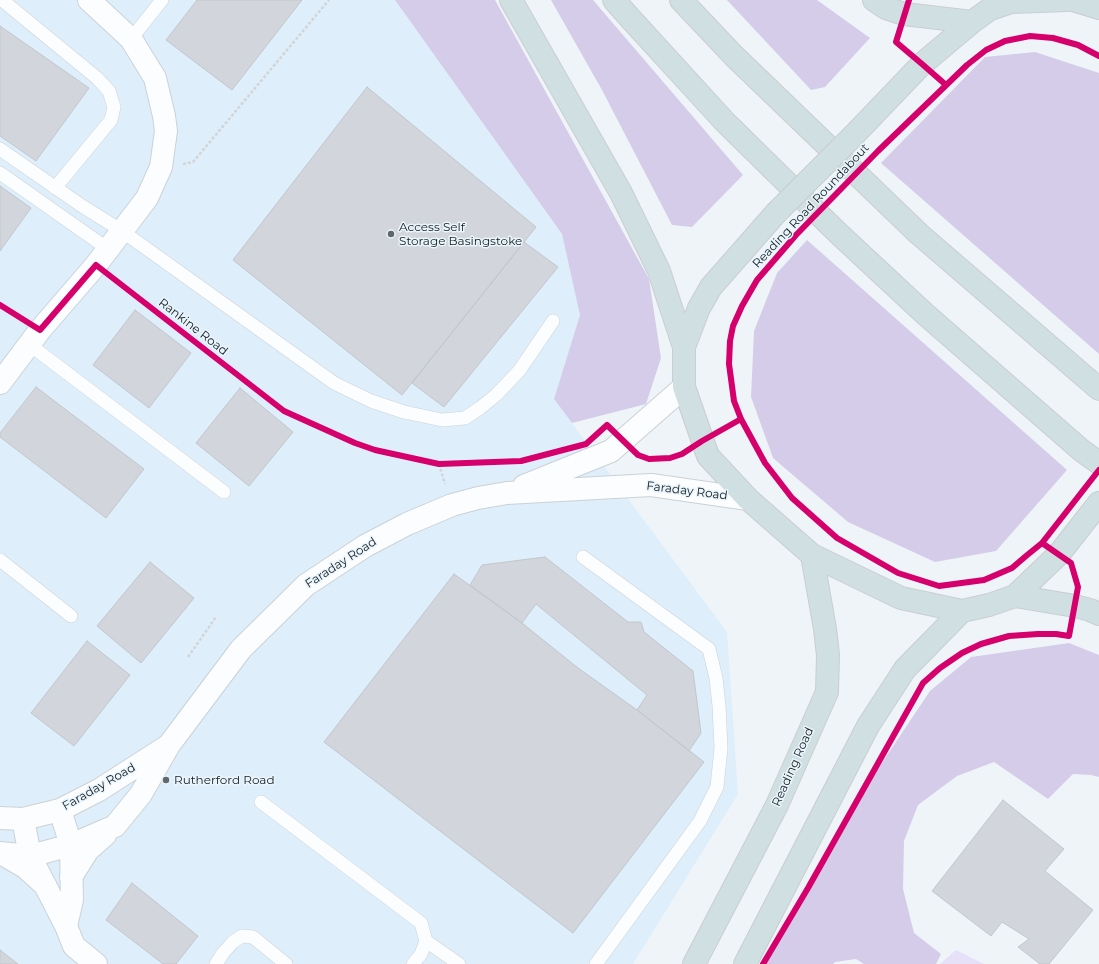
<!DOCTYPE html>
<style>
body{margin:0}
canvas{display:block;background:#eef4f8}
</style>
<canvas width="1099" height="964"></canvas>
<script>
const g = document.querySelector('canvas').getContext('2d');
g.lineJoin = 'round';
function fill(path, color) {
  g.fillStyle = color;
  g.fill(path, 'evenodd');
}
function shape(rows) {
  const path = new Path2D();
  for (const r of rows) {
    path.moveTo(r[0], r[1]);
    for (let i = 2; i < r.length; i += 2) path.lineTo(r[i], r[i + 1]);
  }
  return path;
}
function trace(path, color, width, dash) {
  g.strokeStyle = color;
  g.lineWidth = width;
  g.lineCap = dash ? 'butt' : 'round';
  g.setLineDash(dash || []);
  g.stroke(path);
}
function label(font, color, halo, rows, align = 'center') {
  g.font = font + ' Montserrat,sans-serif';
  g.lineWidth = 3;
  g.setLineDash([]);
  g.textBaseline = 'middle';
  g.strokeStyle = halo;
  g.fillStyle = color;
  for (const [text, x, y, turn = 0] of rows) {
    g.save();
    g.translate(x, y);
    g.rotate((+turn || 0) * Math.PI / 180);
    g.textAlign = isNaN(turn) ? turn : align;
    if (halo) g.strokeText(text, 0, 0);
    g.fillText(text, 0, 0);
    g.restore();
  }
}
const built = shape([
 [0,0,395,0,570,245,580,315,554,399,727,632,738,794,633,964,0,964]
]);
const green = shape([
 [956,950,984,964,940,964]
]);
const forest = shape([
 [395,0,495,0,649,279,661,358,646,404,572,423,554,399,580,315,562,234],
 [551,0,593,0,743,175,692,227,672,225,602,90],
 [727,0,817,0,870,38,825,87,811,90],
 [1035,52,1099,73,1099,354,881,163,985,57],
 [807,240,1067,470,996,551,935,562,848,522,773,458,751,397,754,331,777,273],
 [1069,643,1099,655,1099,777,1091,775,1073,774,1048,799,994,762,957,776,918,805,904,841,903,889,914,933,941,954,936,964,864,964,856,959,835,962,833,964,763,964,861,794,930,691,971,657]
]);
const building = shape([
 [197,0,302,0,232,90,166,40,197,0],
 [0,26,89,88,36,161,0,136,0,26],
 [367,87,536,227,402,395,233,260,367,87],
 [0,186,31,208,0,251,0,186],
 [524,242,558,267,444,407,412,383,524,242],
 [135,310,191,353,149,408,93,365,135,310],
 [36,387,144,469,106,518,0,437,0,433,36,387],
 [240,388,293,432,249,486,196,443,240,388],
 [545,557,628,622,641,622,644,632,693,671,701,733,689,751,637,710,647,695,536,604,522,623,470,585,482,565,545,557],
 [150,562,194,598,141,663,97,626,150,562],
 [454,574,522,623,578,668,637,710,704,762,573,933,324,742,454,574],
 [87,641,130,675,74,746,31,713,87,641],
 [1003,800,1064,849,1045,871,1093,910,1049,964,1040,964,1018,947,1029,939,1002,922,991,936,932,891,1003,800],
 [132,883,198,936,176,964,163,964,106,920,132,883],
 [0,950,18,964,0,964,0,950]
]);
const path = shape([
 [183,164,193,162,329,0],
 [439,464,445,484],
 [188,657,216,617]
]);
const lane = shape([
 [2,0,97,78,109,91,114,107,111,120,55,188],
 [131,39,162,0],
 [0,149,82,206,122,231,334,383,371,401,404,412,442,420,465,418,480,408,496,395,519,371,553,321],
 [0,173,108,249],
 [30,345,224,492],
 [583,557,709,649,716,678,719,706,721,748,717,787,700,821,596,964],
 [0,560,71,616],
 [261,802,421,923,426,941,421,954,413,964],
 [426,941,459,964],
 [216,964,223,953,233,942,242,936,253,937,286,964]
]);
const street = shape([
 [0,383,40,330,96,265,147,198,161,167,166,131,164,116,155,78,131,39,89,0],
 [60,810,71,845,72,900,66,926],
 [23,819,30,856,66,926,74,946,96,964]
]);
const secondary = shape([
 [524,486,611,451,684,387],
 [0,818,23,819,60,810,99,790,166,747],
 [0,853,30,856,71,845,115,826,141,794,169,745,241,649,306,585,365,546,407,524,452,505,478,498,507,493,651,485,748,499],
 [6,856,25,867,45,885],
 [71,877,88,850,105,835]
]);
const highway = shape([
 [511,0,621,193,659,271,684,347],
 [614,0,629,17,725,122,839,234,925,314,1081,450,1099,463],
 [681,0,734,56,919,234,1099,389],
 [874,0,886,8,904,14,972,22],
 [1073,0,1099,8],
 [854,135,922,64,972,22,990,9,1011,2,1067,0],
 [776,213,711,287,699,308,684,347,684,387,708,456,748,499,812,555,901,598,962,611,989,605,1015,596,1059,554,1099,503],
 [1015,596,1075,606,1090,610,1099,614],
 [694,964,777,805,827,692,828,655,825,629,812,555],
 [745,964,868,726,905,669,962,611]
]);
const highwayBridge = shape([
 [776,213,854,135]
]);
const cycleway = shape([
 [909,0,896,42,922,64,946,85],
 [1099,56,1078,45,1053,38,1030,36,1005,41,986,50,967,65,878,151,796,235,757,280,742,306,733,326,730,341,729,364,734,401,741,419,765,463,792,498,837,538,898,573,939,586,984,580,1012,568,1026,556,1042,543,1099,470],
 [0,305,40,330,96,265,284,411,355,443,375,450,439,464,521,461,586,444,607,425,638,455,649,459,670,458,682,454,702,441,741,419],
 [763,964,808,888,923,683,940,668,962,653,981,644,1009,636,1038,634,1056,634,1069,636,1078,587,1071,563,1042,543]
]);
const markers = [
 [391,234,4,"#60686d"],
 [166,780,4,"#60686d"]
];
const streetNames = [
 ["Reading Road Roundabout",811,206,-47],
 ["Rankine Road",193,327,38],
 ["Faraday Road",687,491,7],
 ["Faraday Road",341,563,-33],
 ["Reading Road",793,767,-66],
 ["Faraday Road",99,787,-30]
];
const poiNames = [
 ["Access Self",399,227],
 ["Storage Basingstoke",399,241],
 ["Rutherford Road",174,780]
];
fill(built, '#deeffb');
fill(green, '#e6e0f8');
fill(forest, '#d5ccea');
fill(building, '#d2d6dc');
trace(building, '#c2c6cd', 1);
trace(lane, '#cad2d7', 14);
trace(street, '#cad2d7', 24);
trace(secondary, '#cad2d7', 24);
trace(highway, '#c9ced0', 24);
trace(path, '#d2d5d6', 2.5, [3, 2]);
trace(lane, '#fcfdfe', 13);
trace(street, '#fcfdfe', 22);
trace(secondary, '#fcfdfe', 22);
trace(highway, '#d0dfe1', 22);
trace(highwayBridge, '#c9ced0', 24, []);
trace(highwayBridge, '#d0dfe1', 22);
trace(cycleway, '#d6006c', 6);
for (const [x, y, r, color] of markers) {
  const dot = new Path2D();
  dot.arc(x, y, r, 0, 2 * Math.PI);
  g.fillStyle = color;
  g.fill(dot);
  trace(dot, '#eaf5fc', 1.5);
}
label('12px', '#131c22', '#eaf5fc', streetNames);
label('12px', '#131c22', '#eaf5fc', poiNames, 'left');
</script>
